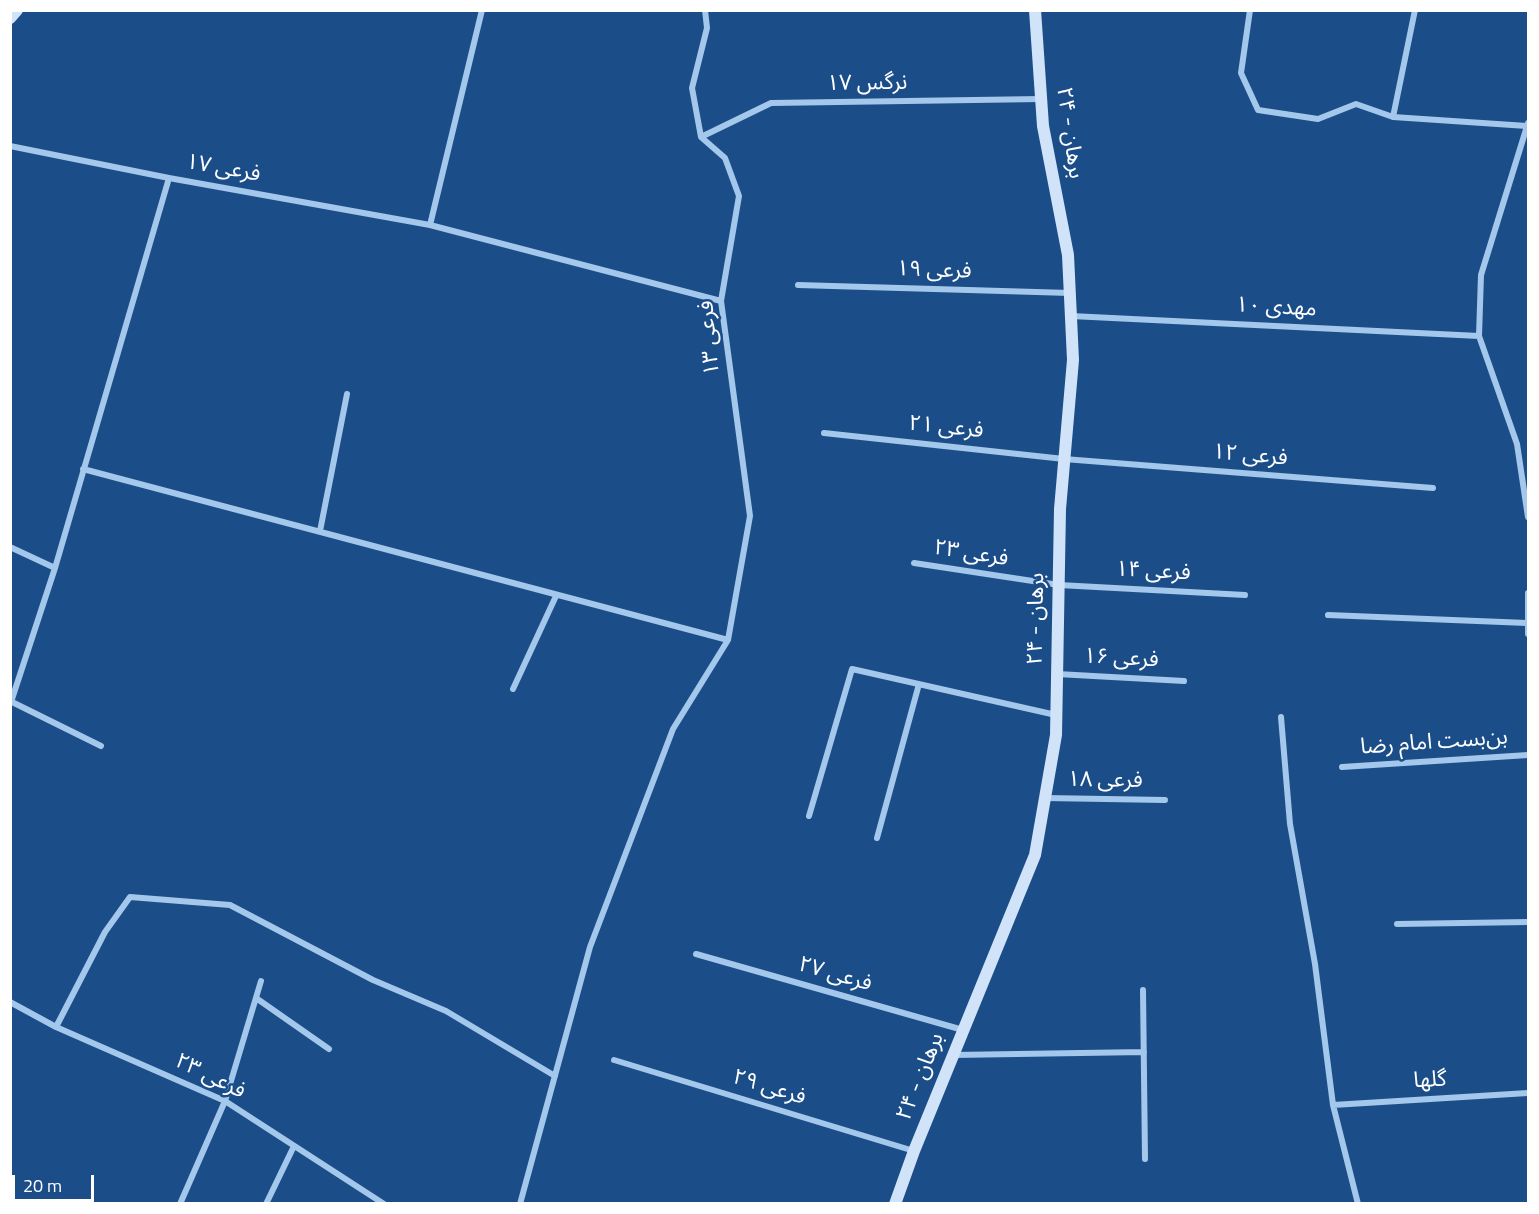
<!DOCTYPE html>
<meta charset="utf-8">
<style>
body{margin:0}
#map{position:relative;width:1539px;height:1214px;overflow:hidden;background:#1b4e88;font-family:"Titillium Web",sans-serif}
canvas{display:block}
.frame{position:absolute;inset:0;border:12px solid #fff;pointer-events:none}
.scale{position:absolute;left:12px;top:1175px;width:82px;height:27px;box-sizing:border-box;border:3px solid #fff;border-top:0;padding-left:8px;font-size:18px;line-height:21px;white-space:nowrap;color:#fff;-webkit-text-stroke:4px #1b4e88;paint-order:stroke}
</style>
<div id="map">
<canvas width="1539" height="1214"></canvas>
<div class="frame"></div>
<div class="scale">20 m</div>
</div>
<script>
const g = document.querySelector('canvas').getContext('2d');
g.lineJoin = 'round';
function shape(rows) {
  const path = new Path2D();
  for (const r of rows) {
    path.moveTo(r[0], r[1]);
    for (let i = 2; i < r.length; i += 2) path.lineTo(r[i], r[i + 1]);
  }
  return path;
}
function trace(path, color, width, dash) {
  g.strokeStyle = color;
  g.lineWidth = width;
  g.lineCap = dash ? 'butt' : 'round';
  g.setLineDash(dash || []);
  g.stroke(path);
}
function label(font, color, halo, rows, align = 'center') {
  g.font = font + ' "Titillium Web","Noto Sans Arabic",sans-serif';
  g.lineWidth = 5;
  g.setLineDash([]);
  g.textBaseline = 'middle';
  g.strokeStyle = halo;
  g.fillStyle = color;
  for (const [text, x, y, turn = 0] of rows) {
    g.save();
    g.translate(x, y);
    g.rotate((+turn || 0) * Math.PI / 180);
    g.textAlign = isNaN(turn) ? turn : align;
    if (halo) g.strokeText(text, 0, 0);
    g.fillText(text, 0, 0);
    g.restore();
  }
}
const street = shape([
 [1250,10,1241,73,1258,110,1318,119,1356,104,1393,117,1527,126],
 [1393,117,1415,10],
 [1528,123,1481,275,1479,336,1517,444,1528,517],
 [701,137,771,103,1041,99],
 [10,146,169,178,430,225,721,301],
 [430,225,482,10],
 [798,285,1070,293],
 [1071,316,1479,336],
 [824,433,1064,459,1433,488],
 [83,469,728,640],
 [320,531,347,394],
 [10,547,55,568],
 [914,563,1059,585,1245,595],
 [1528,593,1528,634],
 [1328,615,1527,623],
 [1057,674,1184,681],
 [513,689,556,596],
 [10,701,101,746],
 [11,702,55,568,169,178],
 [1281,717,1290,824,1315,964,1333,1105,1358,1204],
 [1342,767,1528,755],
 [1045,798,1165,800],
 [809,816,852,669,1056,715],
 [877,838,919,684],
 [1397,924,1528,922],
 [696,954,963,1030],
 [1143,990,1145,1159],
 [256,998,329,1049],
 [10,1002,56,1027,225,1101,384,1204],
 [56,1027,105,932,130,897,230,905,373,980,446,1011,555,1076],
 [954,1055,1144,1052],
 [614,1060,914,1151],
 [1333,1105,1528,1093],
 [180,1204,225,1101,261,981],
 [266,1204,294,1146],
 [520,1204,590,947,673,729,728,640,750,516,721,301,739,196,725,158,701,137,692,88,707,28,705,10]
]);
const secondary = shape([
 [10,18,17,10],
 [895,1204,914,1151,1035,855,1056,735,1060,509,1073,360,1068,255,1043,126,1035,10]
]);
const streetNames = [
 ["۱۷ نرگس",867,84,-1],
 ["۲۴ - برهان",1069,133,82],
 ["فرعی ۱۷",223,169,10],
 ["فرعی ۱۹",934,271,2],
 ["۱۰ مهدی",1276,308,3],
 ["فرعی ۱۳",710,338,-95],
 ["فرعی ۲۱",946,428,6],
 ["فرعی ۱۲",1250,456,5],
 ["فرعی ۲۳",971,554,9],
 ["فرعی ۱۴",1153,572,3],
 ["۲۴ - برهان",1037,619,-89],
 ["فرعی ۱۶",1121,659,3],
 ["بن‌بست امام رضا",1434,743,-4],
 ["فرعی ۱۸",1105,781,1],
 ["فرعی ۲۷",835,975,16],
 ["فرعی ۲۳",210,1077,26],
 ["۲۴ - برهان",921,1077,-68],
 ["گلها",1430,1081,-3],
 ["فرعی ۲۹",769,1088,17]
];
trace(street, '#a4c7ec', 6);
trace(secondary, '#d0e3f9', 12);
label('22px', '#fff', '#1b4e88', streetNames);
</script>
